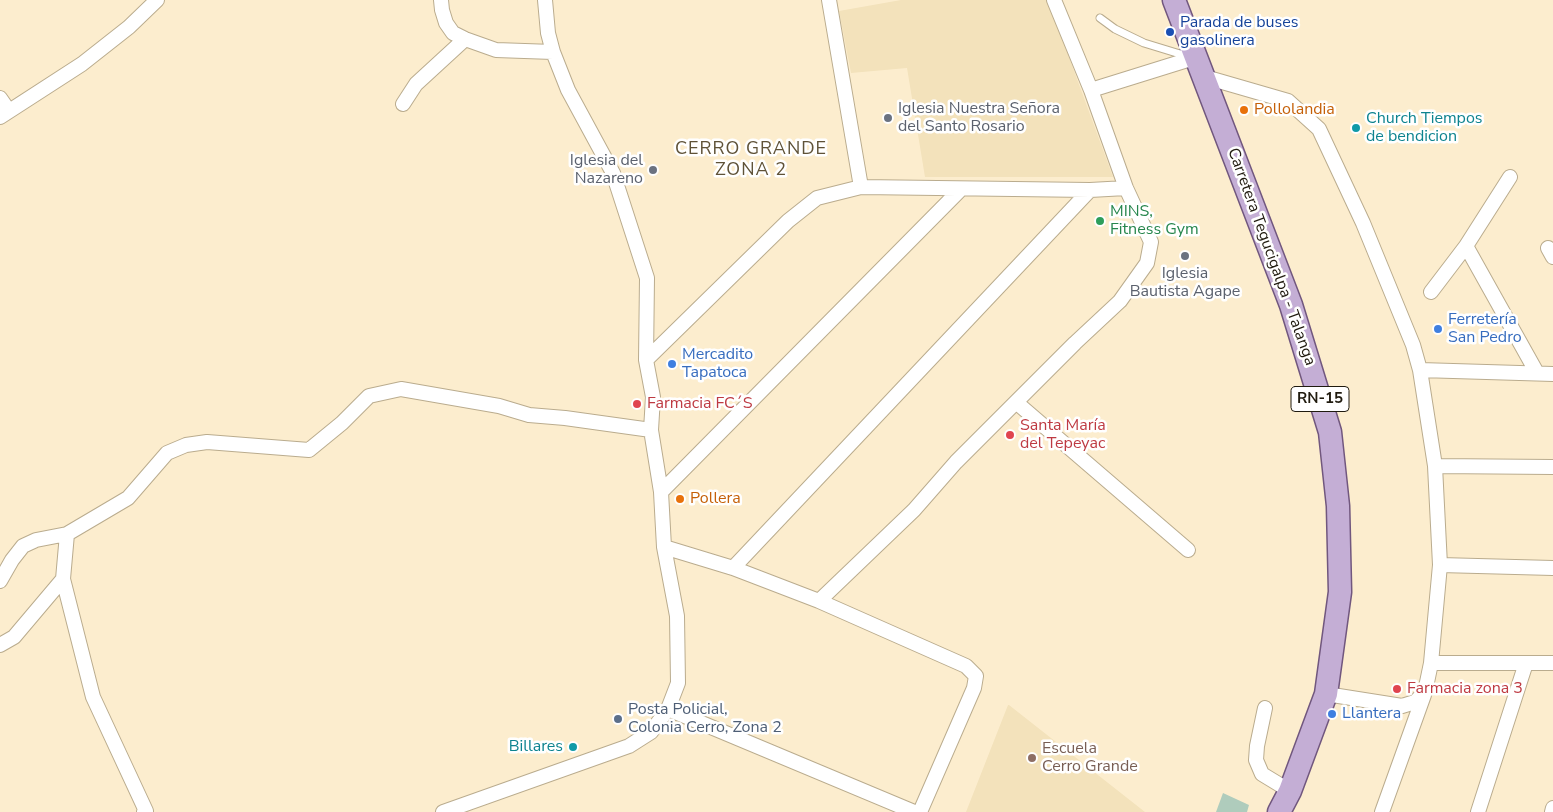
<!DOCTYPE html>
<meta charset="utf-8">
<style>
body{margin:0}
canvas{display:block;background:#fcedce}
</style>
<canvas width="1553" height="812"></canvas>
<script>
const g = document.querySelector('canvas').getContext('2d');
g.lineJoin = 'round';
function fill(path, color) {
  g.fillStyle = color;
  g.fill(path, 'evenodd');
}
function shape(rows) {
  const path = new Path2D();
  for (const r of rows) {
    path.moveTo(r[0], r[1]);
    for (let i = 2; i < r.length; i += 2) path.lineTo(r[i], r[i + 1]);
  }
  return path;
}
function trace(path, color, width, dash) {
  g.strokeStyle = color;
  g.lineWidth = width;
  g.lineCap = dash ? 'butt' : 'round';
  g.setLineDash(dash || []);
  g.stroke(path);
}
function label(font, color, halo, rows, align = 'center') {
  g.font = font + ' "Nunito Sans",sans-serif';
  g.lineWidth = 5;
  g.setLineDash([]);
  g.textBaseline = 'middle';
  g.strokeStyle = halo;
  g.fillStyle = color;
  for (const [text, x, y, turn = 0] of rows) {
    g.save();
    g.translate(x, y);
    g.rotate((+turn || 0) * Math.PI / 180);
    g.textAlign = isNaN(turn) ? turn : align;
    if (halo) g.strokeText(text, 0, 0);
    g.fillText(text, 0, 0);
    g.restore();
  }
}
const built = shape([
 [901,0,1048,0,1113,177,925,177,907,68,851,73,839,11],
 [1008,705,1009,705,1145,812,966,812]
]);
const green = shape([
 [1223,793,1249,805,1247,812,1216,812]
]);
const service = shape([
 [1100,18,1115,29,1144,43,1180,54,1191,52]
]);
const minor = shape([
 [441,0,442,10,446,23,453,33,465,39,496,50,553,52],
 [829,0,861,187],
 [1205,77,1288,101,1319,129,1363,223,1413,345,1420,370,1435,466,1440,565,1431,663,1425,692,1415,702,1402,706,1326,694],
 [1091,90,1197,57],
 [0,98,9,111],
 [403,104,416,84,465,39],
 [0,117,82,64,129,27,157,0],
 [1466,246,1537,373],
 [1548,248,1553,257],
 [1431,292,1466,246,1510,177],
 [646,360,788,221,817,198,861,187,1090,190,1126,188],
 [1420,370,1553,374],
 [1017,403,1188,550],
 [1435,466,1553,467],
 [661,492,961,189],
 [67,534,63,579,93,697,146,811,144,812],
 [664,547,733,568,819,601,966,666,976,676,974,688,920,812],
 [1440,565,1553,568],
 [733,568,1090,190],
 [0,581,12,560,23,546,36,540,67,534,128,498,167,453,186,445,207,442,309,450,342,423,369,396,401,389,499,406,529,415,565,418,651,430],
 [819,601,914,510,956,462,1075,343,1120,301,1147,263,1151,242,1126,188,1091,90,1054,0],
 [0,645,14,637,63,579],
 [1431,663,1553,663],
 [1265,708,1257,746,1256,760,1262,774,1290,791],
 [668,709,914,812],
 [443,812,629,746,651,732,668,709,678,683,677,616,664,547,661,492,651,430,653,397,646,360,647,278,613,173,568,90,553,52,548,33,545,0],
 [1382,812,1424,695],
 [1478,812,1526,663],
 [1552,812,1553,808]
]);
const primary = shape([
 [1174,0,1291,305,1330,432,1338,506,1340,592,1326,694,1290,791,1279,812]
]);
const markers = [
 [1170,32,5,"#1a4fb4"],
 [1244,110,5,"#e8710a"],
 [888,118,5,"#6b7280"],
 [1356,128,5,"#0f9aa8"],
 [653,170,5,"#6b7280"],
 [1100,221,5,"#2e9e5b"],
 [1185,256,5,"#6b7280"],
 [1438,329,5,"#3f7fe0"],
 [672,364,5,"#3f7fe0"],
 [637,404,5,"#e0444e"],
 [1010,435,5,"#e0444e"],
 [680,499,5,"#e8710a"],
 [1397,689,5,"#e0444e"],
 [1332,714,5,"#3f7fe0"],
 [618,719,5,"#5c6f8a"],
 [573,747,5,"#0f9aa8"],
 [1032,758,5,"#8d6e63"]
];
const shields = [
 [1320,399,58]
];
const shieldNames = [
 ["RN-15",1320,399]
];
const transitNames = [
 ["Parada de buses",1180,23],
 ["gasolinera",1180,41]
];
const worshipNames = [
 ["Iglesia Nuestra Señora",898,109],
 ["del Santo Rosario",898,127],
 ["Iglesia del",643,161,"right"],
 ["Nazareno",643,179,"right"],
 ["Iglesia",1185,274,"center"],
 ["Bautista Agape",1185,292,"center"]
];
const foodNames = [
 ["Pollolandia",1254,110],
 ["Pollera",690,499]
];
const cultureNames = [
 ["Church Tiempos",1366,119],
 ["de bendicion",1366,137],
 ["Billares",563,747,"right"]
];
const leisureNames = [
 ["MINS,",1110,212],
 ["Fitness Gym",1110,230]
];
const streetNames = [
 ["Carretera Tegucigalpa - Talanga",1271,257,70]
];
const shopNames = [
 ["Ferretería",1448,320],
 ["San Pedro",1448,338],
 ["Mercadito",682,355],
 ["Tapatoca",682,373],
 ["Llantera",1342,714]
];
const healthNames = [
 ["Farmacia FC´S",647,404],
 ["Santa María",1020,426],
 ["del Tepeyac",1020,444],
 ["Farmacia zona 3",1407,689]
];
const serviceNames = [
 ["Posta Policial,",628,710],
 ["Colonia Cerro, Zona 2",628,728]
];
const educationNames = [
 ["Escuela",1042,749],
 ["Cerro Grande",1042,767]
];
const neighbourhoodNames = [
 ["CERRO GRANDE",751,150],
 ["ZONA 2",751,171]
];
fill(built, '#f3e2bb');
fill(green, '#afccbc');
trace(service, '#baac8e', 9);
trace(minor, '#baac8e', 16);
trace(primary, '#71577e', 25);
trace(service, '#fff', 7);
trace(minor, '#fff', 14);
trace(primary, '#c4aed5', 22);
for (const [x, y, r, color] of markers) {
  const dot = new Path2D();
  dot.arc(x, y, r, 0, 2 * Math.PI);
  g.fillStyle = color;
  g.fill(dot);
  trace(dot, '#fff', 2);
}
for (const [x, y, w] of shields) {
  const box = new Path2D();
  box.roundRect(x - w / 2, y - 12.5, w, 25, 4);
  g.fillStyle = '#fff';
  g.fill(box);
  trace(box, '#201b0f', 1);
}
label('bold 15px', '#201b0f', null, shieldNames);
label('16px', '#164399', '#fff', transitNames, 'left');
label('16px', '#5b616d', '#fff', worshipNames, 'left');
label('16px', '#c56008', '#fff', foodNames, 'left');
label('16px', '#0d838f', '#fff', cultureNames, 'left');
label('16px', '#27864d', '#fff', leisureNames, 'left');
label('16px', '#201b0f', '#fff', streetNames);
label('16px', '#366cbe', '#fff', shopNames, 'left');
label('16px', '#be3a42', '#fff', healthNames, 'left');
label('16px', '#4e5e75', '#fff', serviceNames, 'left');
label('16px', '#785e54', '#fff', educationNames, 'left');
g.letterSpacing = '1px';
label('18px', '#5f5237', '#fff', neighbourhoodNames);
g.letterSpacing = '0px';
</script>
